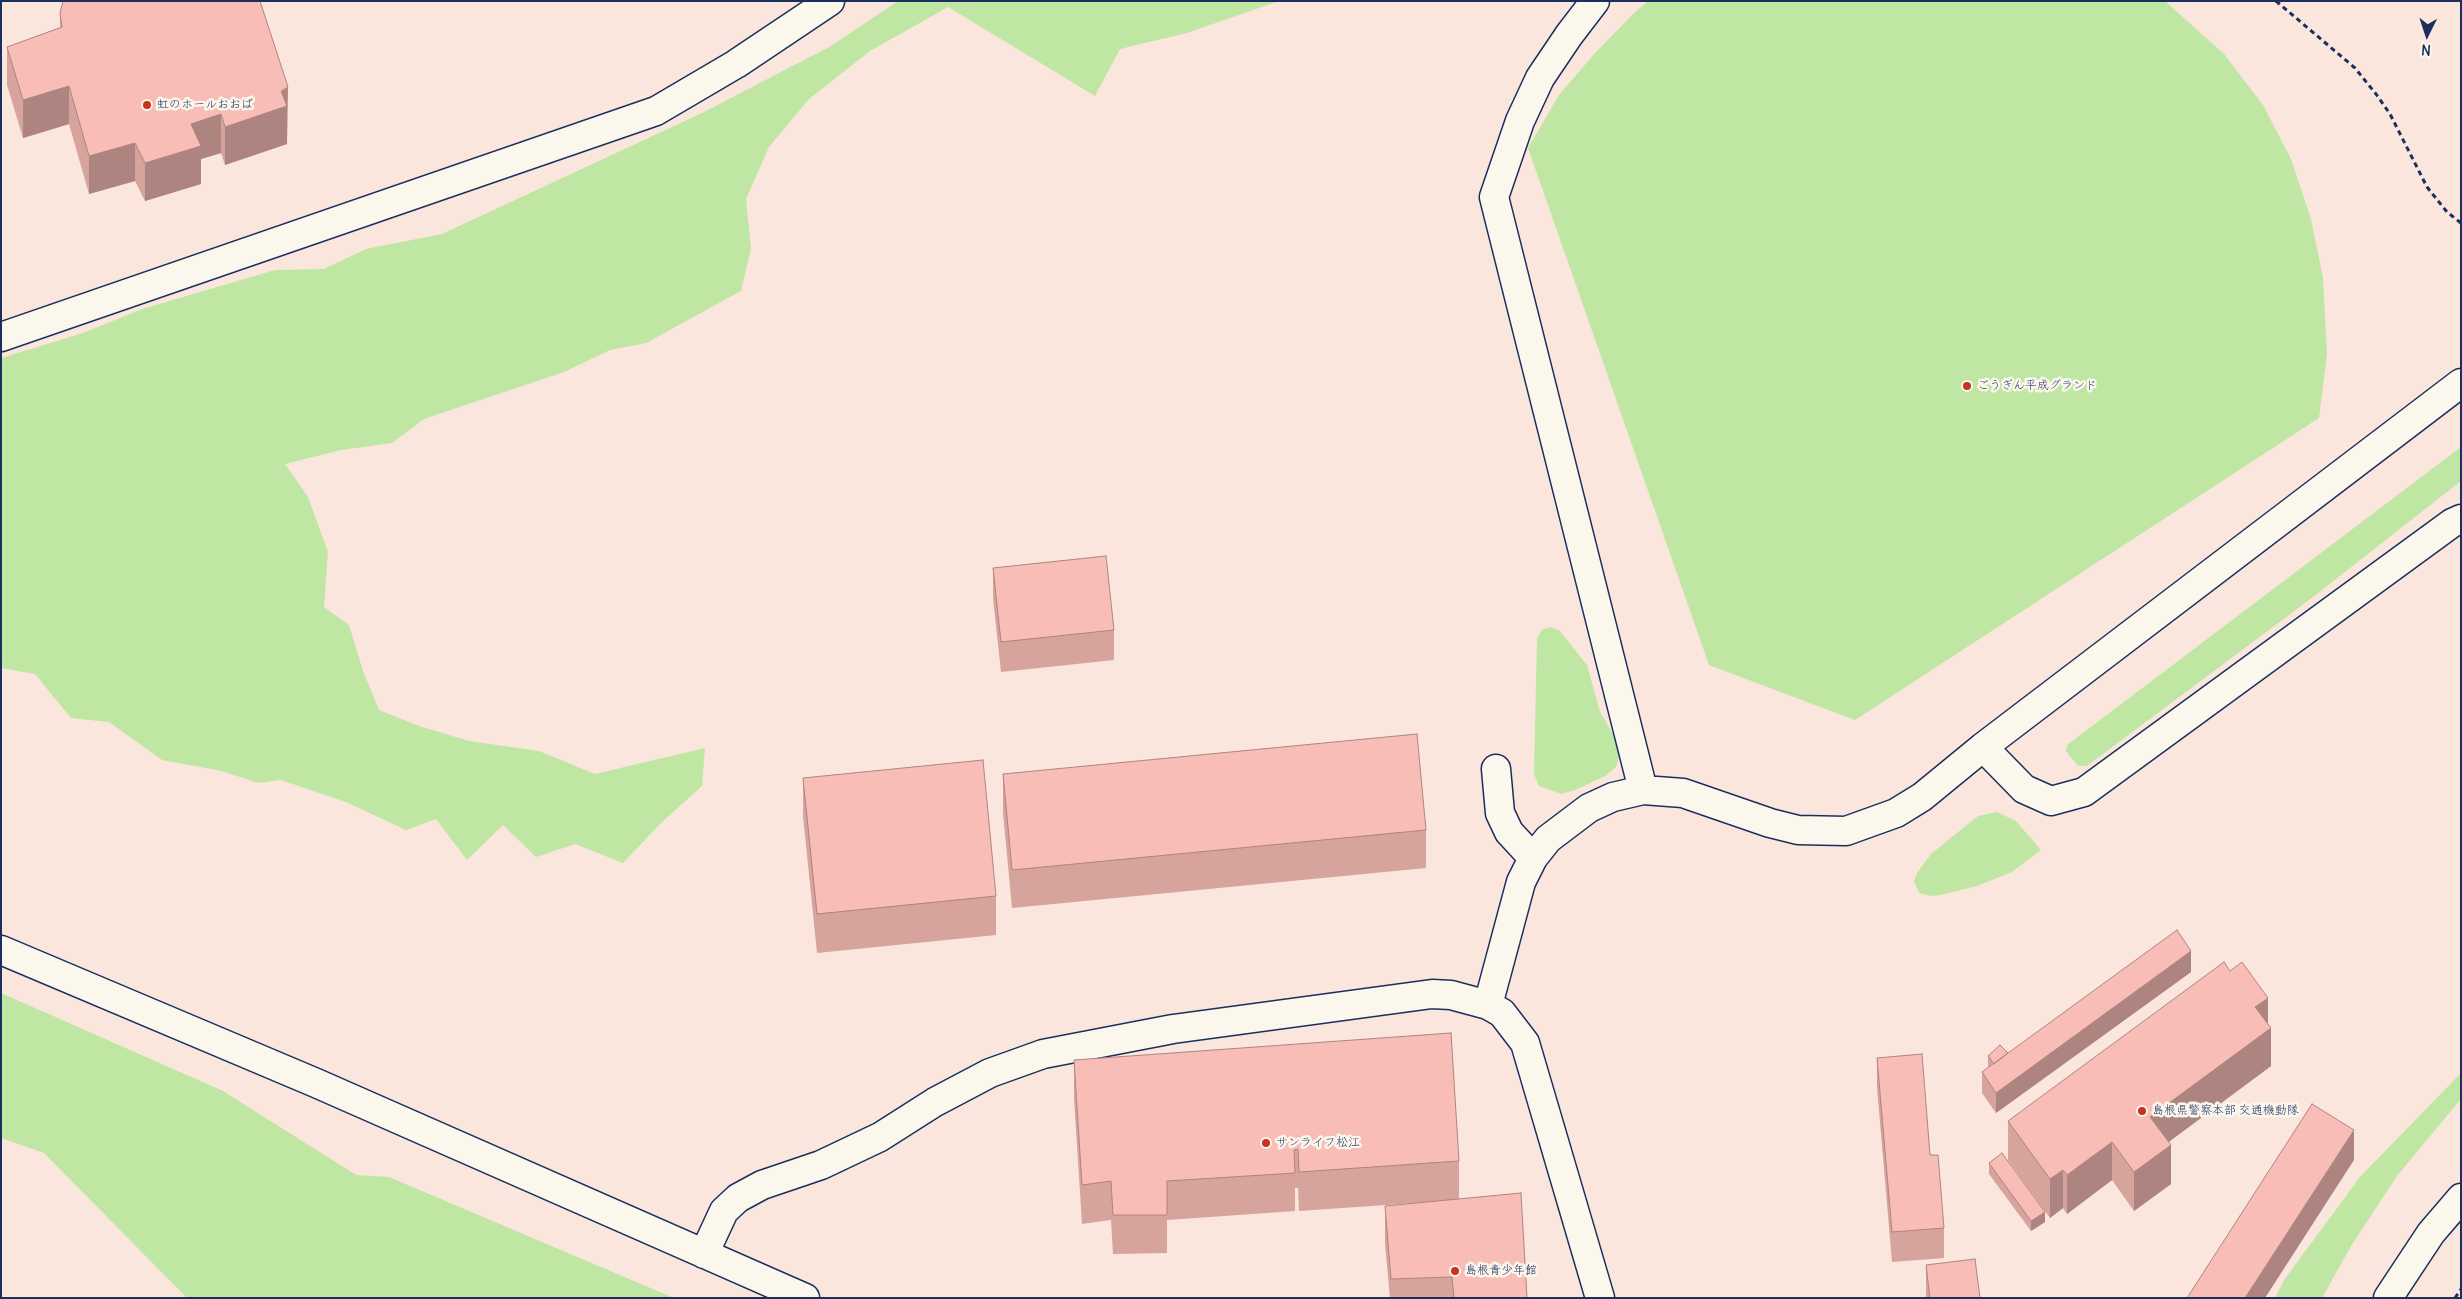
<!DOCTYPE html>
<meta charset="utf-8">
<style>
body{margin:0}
#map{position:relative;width:2462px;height:1299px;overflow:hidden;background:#fae6dc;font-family:Delius,sans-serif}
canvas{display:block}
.frame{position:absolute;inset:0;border:2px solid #1b2f5e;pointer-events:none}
.north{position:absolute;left:2402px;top:10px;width:50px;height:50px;-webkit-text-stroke:4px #fbf7ec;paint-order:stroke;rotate:184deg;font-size:14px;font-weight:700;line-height:20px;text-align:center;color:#1b2f5e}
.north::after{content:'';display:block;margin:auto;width:18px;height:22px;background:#1b2f5e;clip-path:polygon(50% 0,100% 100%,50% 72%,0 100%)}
</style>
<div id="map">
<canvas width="2462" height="1299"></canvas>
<div class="frame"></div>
<div class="north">N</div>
</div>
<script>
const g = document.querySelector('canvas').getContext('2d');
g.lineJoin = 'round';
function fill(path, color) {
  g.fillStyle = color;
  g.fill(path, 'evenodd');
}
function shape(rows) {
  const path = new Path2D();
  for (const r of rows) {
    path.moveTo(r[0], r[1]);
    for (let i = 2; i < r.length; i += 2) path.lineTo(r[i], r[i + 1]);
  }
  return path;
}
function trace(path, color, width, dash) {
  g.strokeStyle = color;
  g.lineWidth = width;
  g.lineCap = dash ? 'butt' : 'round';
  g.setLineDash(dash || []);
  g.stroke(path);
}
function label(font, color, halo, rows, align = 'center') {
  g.font = font + ' Delius,"Klee One",sans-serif';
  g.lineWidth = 5;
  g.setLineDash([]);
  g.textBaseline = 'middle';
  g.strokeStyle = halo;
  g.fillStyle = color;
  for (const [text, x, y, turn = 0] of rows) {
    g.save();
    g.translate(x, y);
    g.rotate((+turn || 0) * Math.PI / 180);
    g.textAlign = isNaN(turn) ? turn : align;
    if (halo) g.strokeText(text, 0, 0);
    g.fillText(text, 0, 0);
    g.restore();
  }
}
const green = shape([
 [898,1,1279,1,1187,33,1120,49,1095,96,948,7,870,51,809,99,769,147,746,199,751,249,741,291,646,343,610,350,564,372,424,419,392,443,341,450,285,464,308,497,328,552,324,607,349,625,363,671,379,710,419,726,469,741,539,751,595,774,705,748,702,786,661,823,623,863,575,844,536,857,503,825,467,860,436,819,406,830,346,802,281,780,258,783,222,771,162,760,109,722,71,718,35,674,1,668,1,358,83,333,142,309,275,270,324,269,366,249,442,234,702,113,831,46],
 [1648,1,2165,1,2224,54,2263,105,2291,159,2311,219,2323,278,2327,354,2319,418,1855,720,1709,665,1528,148,1559,95,1595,53,1635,12],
 [2461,447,2461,481,2313,597,2087,766,2078,766,2066,751,2067,745],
 [1550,627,1559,630,1587,665,1600,712,1620,746,1619,757,1616,767,1605,776,1575,790,1561,794,1539,786,1534,774,1537,638,1542,630],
 [1997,812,2016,821,2041,850,2012,872,1977,886,1941,895,1931,896,1919,893,1914,881,1917,873,1931,854,1978,816],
 [1,993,223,1091,356,1175,389,1177,674,1298,187,1298,44,1153,1,1138],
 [2461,1073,2461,1099,2397,1176,2351,1246,2322,1298,2275,1298,2284,1280,2360,1177]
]);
const path = shape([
 [2276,1,2355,68,2376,94,2390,114,2427,187,2447,212,2461,223],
 [2455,1298,2461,1289]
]);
const minor = shape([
 [1595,1,1569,35,1540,78,1520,121,1494,197,1643,790],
 [1,337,656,111,736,64,830,1],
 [1983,747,2461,383],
 [1496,769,1500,813,1509,832,1533,858],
 [1,950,316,1083,805,1298],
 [1488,1005,1521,882,1533,858,1548,839,1589,808,1613,797,1643,790,1683,793,1770,823,1798,830,1846,831,1896,813,1922,797,1983,747,2024,789,2051,801,2084,792,2452,523,2461,519],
 [704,1254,724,1211,738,1198,762,1185,821,1165,880,1137,935,1102,990,1073,1043,1054,1173,1029,1432,994,1451,995,1488,1005,1502,1013,1525,1043,1600,1298],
 [2388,1298,2431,1233,2461,1198]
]);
const wall = shape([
 [60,13,288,125,287,126,287,144,225,165,221,153,201,159,201,184,145,201,135,181,89,194,69,124,23,138,7,85,7,47,60,28],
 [993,568,1114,630,1114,660,1001,672,993,598],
 [1003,774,1426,830,1426,868,1012,908,1003,813],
 [803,778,996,896,996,935,817,953,803,816],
 [2230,971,2268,1024,2271,1066,2168,1142,2171,1184,2134,1211,2112,1180,2067,1214,2063,1208,2050,1218,2008,1160,2008,1121],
 [2191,972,1996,1113,1982,1093,1982,1072,1989,1068,1988,1067,1988,1056,2008,1053],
 [1877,1058,1930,1155,1944,1228,1944,1258,1892,1262,1877,1088],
 [1074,1060,1459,1161,1459,1199,1527,1298,1390,1298,1385,1244,1385,1206,1429,1202,1299,1211,1298,1188,1295,1188,1295,1211,1167,1220,1167,1253,1113,1254,1111,1220,1082,1224,1074,1098],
 [1989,1163,2045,1222,2031,1231,1989,1174],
 [1926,1265,1980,1298,1926,1298]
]);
const shadedWall = shape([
 [69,86,69,124,23,138,23,100],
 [288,87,287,144,225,165,225,127],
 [221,114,221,153,201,159,201,184,145,201,145,163,191,124],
 [135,143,135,181,89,194,89,156],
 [2191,951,2191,972,1996,1113,1996,1093],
 [2268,998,2268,1030,2271,1028,2271,1066,2150,1156,2150,1117,2255,1007],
 [2354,1130,2354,1160,2265,1298,2245,1298],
 [2112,1142,2112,1180,2067,1214,2067,1175],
 [2171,1145,2171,1184,2134,1211,2134,1172],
 [2063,1170,2063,1208,2050,1218,2050,1179],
 [2045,1212,2045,1222,2031,1231,2031,1221]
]);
const building = shape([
 [63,1,260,1,288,87,281,91,287,106,225,127,221,114,191,124,201,146,145,163,135,143,89,156,69,86,23,100,7,47,62,27,60,13,63,1],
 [1106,556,1114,630,1001,642,993,568,1106,556],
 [1417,734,1426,830,1012,870,1003,774,1417,734],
 [983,760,996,896,817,914,803,778,983,760],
 [2177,930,2191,951,1996,1093,1982,1072,2177,930],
 [2224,962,2230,971,2242,962,2268,998,2255,1007,2271,1028,2150,1117,2171,1145,2134,1172,2112,1142,2067,1175,2063,1170,2050,1179,2008,1121,2224,962],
 [1451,1033,1459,1161,1299,1172,1298,1149,1294,1150,1295,1173,1167,1181,1167,1215,1113,1215,1111,1181,1082,1185,1074,1060,1451,1033],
 [2000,1045,2008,1053,1994,1064,1988,1056,2000,1045],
 [1922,1054,1930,1155,1938,1155,1944,1228,1892,1232,1877,1058,1922,1054],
 [2312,1104,2354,1130,2245,1298,2187,1298,2312,1104],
 [2002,1153,2045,1212,2031,1221,1989,1163,2002,1153],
 [1521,1193,1527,1298,1454,1298,1452,1277,1391,1279,1385,1206,1521,1193],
 [1975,1259,1980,1298,1930,1298,1926,1265,1975,1259]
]);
const markers = [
 [147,105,5,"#c8321e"],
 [1967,386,5,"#c8321e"],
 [2142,1111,5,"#c8321e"],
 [1266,1143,5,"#c8321e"],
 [1455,1271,5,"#c8321e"]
];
const poiNames = [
 ["虹のホールおおば",157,105],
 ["ごうぎん平成グランド",1977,386],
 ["島根県警察本部 交通機動隊",2152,1111],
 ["サンライフ松江",1276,1143],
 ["島根青少年館",1465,1271]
];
fill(green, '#bfe7a3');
trace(minor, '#1b2f5e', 31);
trace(path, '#1b2f5e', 3, [5, 4]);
trace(minor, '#fbf7ec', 28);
fill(wall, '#d6a39d');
fill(shadedWall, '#ae8480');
fill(building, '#f9bdb7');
trace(building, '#ae8480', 1);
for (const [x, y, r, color] of markers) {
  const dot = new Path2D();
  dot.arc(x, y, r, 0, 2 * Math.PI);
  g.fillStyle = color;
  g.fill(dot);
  trace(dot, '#fbf7ec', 2);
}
label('12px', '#1b2f5e', '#fbf7ec', poiNames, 'left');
</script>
